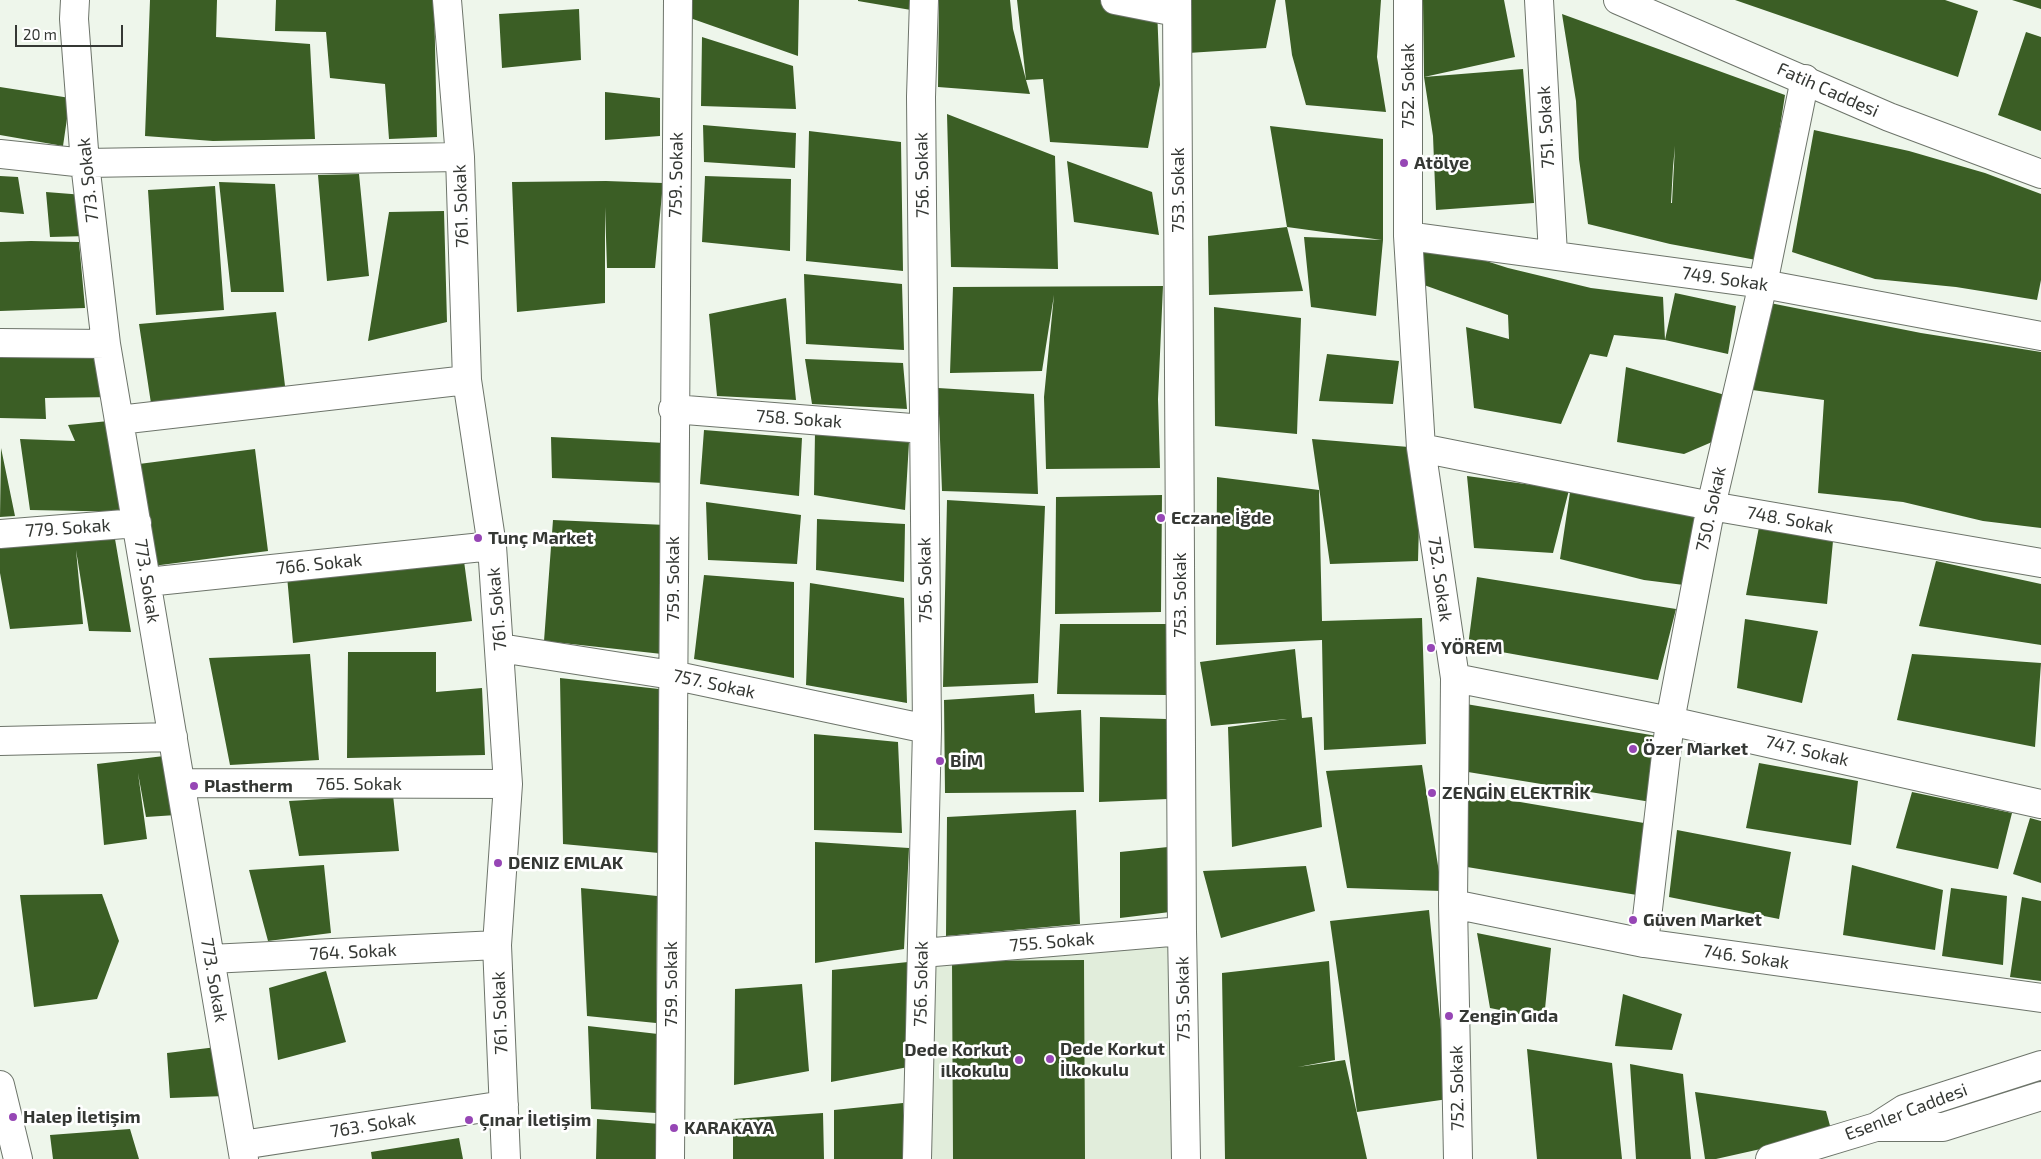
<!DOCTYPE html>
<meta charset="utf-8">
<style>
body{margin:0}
#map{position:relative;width:2041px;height:1159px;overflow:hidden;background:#eef6eb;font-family:"Exo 2",sans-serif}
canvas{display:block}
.scale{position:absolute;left:15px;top:25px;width:108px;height:22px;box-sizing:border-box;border:2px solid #353834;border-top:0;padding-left:6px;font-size:15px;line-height:18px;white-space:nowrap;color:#353834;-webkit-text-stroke:4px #fff;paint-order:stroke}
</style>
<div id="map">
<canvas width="2041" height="1159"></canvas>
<div class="scale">20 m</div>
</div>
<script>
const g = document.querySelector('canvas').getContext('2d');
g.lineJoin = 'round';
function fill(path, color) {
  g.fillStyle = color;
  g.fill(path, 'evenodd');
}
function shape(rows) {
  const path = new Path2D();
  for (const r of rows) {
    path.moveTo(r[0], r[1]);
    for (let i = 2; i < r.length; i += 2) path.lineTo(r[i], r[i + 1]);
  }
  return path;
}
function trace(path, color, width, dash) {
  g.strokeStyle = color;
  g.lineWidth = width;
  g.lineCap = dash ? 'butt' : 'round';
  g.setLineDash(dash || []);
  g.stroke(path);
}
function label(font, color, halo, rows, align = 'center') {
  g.font = font + ' "Exo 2",sans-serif';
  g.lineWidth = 5;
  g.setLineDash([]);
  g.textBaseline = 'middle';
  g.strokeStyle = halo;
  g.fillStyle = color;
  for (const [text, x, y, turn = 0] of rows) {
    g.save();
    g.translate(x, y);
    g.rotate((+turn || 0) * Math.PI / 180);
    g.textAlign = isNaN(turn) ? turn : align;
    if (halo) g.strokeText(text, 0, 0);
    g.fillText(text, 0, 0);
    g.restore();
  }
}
const built = shape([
 [1173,941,1175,1159,926,1159,927,959]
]);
const building = shape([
 [150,0,217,0,216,37,310,44,315,139,213,141,145,136],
 [276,0,434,0,437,137,389,139,385,84,330,78,326,32,275,31],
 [692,0,799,0,798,56,690,18],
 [858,0,910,0,911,10,858,1],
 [939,0,1010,0,1013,29,1026,80,1017,0,1115,0,1157,8,1160,85,1148,148,1050,142,1043,79,1026,80,1030,94,938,87],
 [1192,0,1276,0,1266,48,1188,53],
 [1285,0,1381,0,1377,57,1386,112,1306,105,1292,55],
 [1423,0,1504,0,1515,57,1424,77,1523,69,1534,203,1436,210,1433,136,1424,77],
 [1735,0,1945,0,1978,11,1958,77],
 [2012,0,2041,0,2041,9],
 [579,9,581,60,502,68,499,14],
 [1562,14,1785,95,1775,159,1767,262,1670,244,1588,224,1579,159,1576,101],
 [1675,146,1672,203,1671,203,1673,167],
 [2026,32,2041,37,2041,131,1998,115],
 [702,37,793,66,796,109,701,106],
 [0,87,70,98,63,146,0,135],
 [605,92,660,98,660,136,605,140],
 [947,114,1055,156,1058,269,951,267],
 [703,125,796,133,795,168,704,162],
 [1270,126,1383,139,1383,240,1376,316,1311,307,1304,237,1382,240,1287,227],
 [1814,130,1909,151,1985,173,2041,194,2041,280,2037,300,1956,287,1875,279,1792,252],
 [809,131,901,142,903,271,806,261],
 [1067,161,1152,192,1159,235,1074,222],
 [359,174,369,276,327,281,318,175],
 [0,176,18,177,24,214,0,212],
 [705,176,791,179,790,251,702,242],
 [606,181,663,183,655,268,607,268,605,207,605,303,517,312,512,182],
 [219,182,275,184,284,292,231,292],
 [215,186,224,310,156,315,148,190],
 [46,192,84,195,87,236,50,237],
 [444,211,447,322,368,341,389,212],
 [1287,227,1303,291,1209,295,1208,236],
 [1408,236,1508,268,1591,288,1663,297,1665,340,1675,293,1736,306,1728,354,1665,340,1614,335,1607,357,1590,354,1561,424,1474,408,1466,327,1509,339,1508,315,1410,280],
 [31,241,79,242,85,308,0,311,0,242],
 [804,274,902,284,904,350,806,344],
 [1163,286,1158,399,1160,468,1046,469,1044,397,1054,295,1042,371,950,373,953,287],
 [786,298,796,400,717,396,709,314],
 [1770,303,1921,333,2041,352,2041,528,1983,521,1903,502,1818,493,1824,400,1738,388],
 [1214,307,1301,318,1297,434,1215,426],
 [276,312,286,394,152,410,139,324],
 [108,351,115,397,45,398,46,419,0,418,0,352],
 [1327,354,1399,361,1393,404,1319,401],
 [805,359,903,363,907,409,812,404],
 [1626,367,1725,395,1712,442,1684,454,1617,442],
 [938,388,1034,394,1038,494,942,491],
 [119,420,135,512,30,510,20,439,75,441,68,425],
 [704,430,802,438,799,496,700,484],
 [815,432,909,442,905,510,814,495],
 [551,437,665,443,665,483,552,478],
 [1312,439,1421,448,1418,561,1330,564],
 [1,448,15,516,0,517],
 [255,449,268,551,153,566,139,464],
 [1467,476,1569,490,1553,553,1474,548],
 [1217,477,1319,490,1322,621,1422,618,1426,744,1324,750,1322,640,1216,645],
 [1572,479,1697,516,1684,585,1644,580,1560,559],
 [1162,495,1161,612,1055,614,1056,497],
 [947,500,1045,506,1038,683,943,687],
 [706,502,801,515,797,564,708,560],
 [817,519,905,524,904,582,816,570],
 [553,520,666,525,662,654,544,641],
 [1759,527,1833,541,1827,604,1746,595],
 [115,539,131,632,89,631,76,550,83,624,10,629,0,573,0,542],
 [464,561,472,621,293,643,287,576],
 [1936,561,2041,584,2041,645,1919,626],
 [704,575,794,582,794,678,694,659],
 [1477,577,1676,609,1658,680,1468,646],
 [810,583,904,598,907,703,806,685],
 [1745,619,1818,631,1802,703,1737,688],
 [1060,624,1166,624,1167,695,1057,694],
 [1295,649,1302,718,1312,717,1322,827,1232,847,1228,727,1287,719,1211,726,1200,662],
 [348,652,436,652,436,692,482,688,485,755,347,758],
 [310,654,319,760,230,765,209,658],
 [1912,654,2041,663,2035,747,1897,720],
 [560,678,659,689,659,853,563,844],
 [1034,694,1035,713,1081,710,1084,792,945,793,944,700],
 [1466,704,1657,736,1651,802,1468,772],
 [1100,717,1166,719,1168,799,1099,802],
 [814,734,898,742,902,833,814,830],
 [164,756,176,815,146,817,138,773,147,839,104,845,97,764],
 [1759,763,1858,781,1851,845,1746,828],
 [1422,765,1442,891,1347,888,1326,771],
 [1912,792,2012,813,1998,869,1896,848],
 [1467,793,1644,823,1637,895,1467,867],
 [393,795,399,851,299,856,289,801],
 [1076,810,1080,924,946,936,947,817],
 [2030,818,2041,821,2041,883,2013,874],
 [1677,830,1791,852,1779,919,1669,897],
 [815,842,909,848,904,949,815,963],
 [1168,847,1170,912,1120,918,1120,852],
 [324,865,331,933,268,941,249,870],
 [1852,865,1943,890,1935,950,1843,935],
 [1306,866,1315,911,1221,938,1203,871],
 [581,888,657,896,656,1023,587,1016],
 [1951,888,2007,896,2003,965,1942,956],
 [102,894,119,941,97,999,34,1007,20,895],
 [2022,897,2041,901,2041,981,2010,977],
 [1429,910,1448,1099,1357,1112,1330,921],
 [1477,933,1551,948,1544,1019,1490,1008],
 [1084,960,1085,1159,953,1159,952,961],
 [1329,961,1335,1060,1298,1067,1345,1060,1367,1159,1225,1159,1222,973],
 [908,962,908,1067,831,1082,832,970],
 [326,971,346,1042,278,1060,269,988],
 [802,984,809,1071,734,1085,735,989],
 [1623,994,1682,1014,1672,1050,1615,1046],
 [588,1026,658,1034,656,1113,591,1109],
 [225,1046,225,1096,170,1098,167,1053],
 [1527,1049,1612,1063,1622,1159,1537,1159],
 [1630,1064,1683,1074,1691,1159,1636,1159],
 [1695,1092,1826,1111,1832,1133,1716,1159,1705,1159],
 [903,1103,903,1159,834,1159,834,1110],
 [823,1113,824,1159,733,1159,733,1119],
 [597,1119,660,1124,658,1159,596,1159],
 [130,1129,139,1159,53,1159,50,1135],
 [459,1138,463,1159,372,1159,371,1152]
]);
const minor = shape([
 [75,0,74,19,85,163,106,344,244,1159],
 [447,0,460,157,467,380,492,546,508,784,497,945,506,1159],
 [1115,0,1176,12],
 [1177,0,1182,931,1186,1159],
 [1408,0,1408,236,1421,448,1455,678,1453,904,1458,1159],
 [1539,0,1553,254],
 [0,154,85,163,460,157],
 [1408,236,1763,284,2041,336],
 [0,343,106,344],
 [673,409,924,429],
 [119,420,467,380],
 [1421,448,1711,506,2041,563],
 [0,534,137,523],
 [147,582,492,546],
 [500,648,672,675,927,729],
 [1455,678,1670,721,2041,804],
 [0,741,173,737],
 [181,783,508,784],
 [1453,904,1644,943,2041,998],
 [1644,943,1670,721,1711,506,1763,284,1805,79],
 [922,953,1182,931],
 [210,959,497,945],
 [0,1085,18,1159],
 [1876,1127,1943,1127,2041,1096],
 [242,1145,504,1105],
 [670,1159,678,0],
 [917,1159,927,729,921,97,924,0],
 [1770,1159,1876,1127,1904,1109,2041,1065]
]);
const major = shape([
 [1618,0,1889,117,2041,174]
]);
const markers = [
 [1404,163,5,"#9646b5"],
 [1161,518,5,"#9646b5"],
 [478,538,5,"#9646b5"],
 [1431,648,5,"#9646b5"],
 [1633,749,5,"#9646b5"],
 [940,761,5,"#9646b5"],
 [194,786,5,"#9646b5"],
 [1432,793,5,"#9646b5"],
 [498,863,5,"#9646b5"],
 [1633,920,5,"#9646b5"],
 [1449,1016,5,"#9646b5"],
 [1050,1059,5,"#9646b5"],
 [1019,1060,5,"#9646b5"],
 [13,1117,5,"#9646b5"],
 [469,1120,5,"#9646b5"],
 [674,1128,5,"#9646b5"]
];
const streetNames = [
 ["752. Sokak",1408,86,-90],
 ["Fatih Caddesi",1828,90,24],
 ["751. Sokak",1546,127,-93],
 ["759. Sokak",676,175,-89],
 ["756. Sokak",922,175,-91],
 ["773. Sokak",88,180,-96],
 ["753. Sokak",1178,190,-90],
 ["761. Sokak",461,206,-92],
 ["749. Sokak",1725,279,8],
 ["758. Sokak",799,419,4],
 ["750. Sokak",1711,509,-78],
 ["748. Sokak",1790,520,10],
 ["779. Sokak",68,528,-4],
 ["766. Sokak",319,564,-6],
 ["759. Sokak",673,579,-90],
 ["752. Sokak",1440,579,82],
 ["756. Sokak",925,580,-91],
 ["773. Sokak",147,581,81],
 ["753. Sokak",1180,595,-90],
 ["761. Sokak",497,609,-95],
 ["757. Sokak",714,684,12],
 ["747. Sokak",1807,751,13],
 ["765. Sokak",359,784],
 ["755. Sokak",1052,942,-5],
 ["764. Sokak",353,952,-3],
 ["746. Sokak",1746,957,8],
 ["773. Sokak",214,980,80],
 ["759. Sokak",671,984,-90],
 ["756. Sokak",921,984,-89],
 ["753. Sokak",1183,999,-91],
 ["761. Sokak",500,1013,-92],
 ["752. Sokak",1457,1088,-91],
 ["Esenler Caddesi",1906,1112,-21],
 ["763. Sokak",373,1125,-9]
];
const poiNames = [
 ["Atölye",1414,163],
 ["Eczane İğde",1171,518],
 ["Tunç Market",488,538],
 ["YÖREM",1441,648],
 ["Özer Market",1643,749],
 ["BİM",950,761],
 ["Plastherm",204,786],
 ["ZENGİN ELEKTRİK",1442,793],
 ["DENIZ EMLAK",508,863],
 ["Güven Market",1643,920],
 ["Zengin Gıda",1459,1016],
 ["Dede Korkut",1060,1049],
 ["İlkokulu",1060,1070],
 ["Dede Korkut",1009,1050,"right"],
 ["ilkokulu",1009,1071,"right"],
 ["Halep İletişim",23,1117],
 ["Çınar İletişim",479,1120],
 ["KARAKAYA",684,1128]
];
fill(built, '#e1eddb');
fill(building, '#3b5e25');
trace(minor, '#6d746a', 30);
trace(major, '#6d746a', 30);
trace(minor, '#fff', 28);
trace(major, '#fff', 28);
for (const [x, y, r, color] of markers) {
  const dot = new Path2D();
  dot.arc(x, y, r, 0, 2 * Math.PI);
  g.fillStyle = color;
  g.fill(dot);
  trace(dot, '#fff', 2);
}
label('18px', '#353834', '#fff', streetNames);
label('bold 18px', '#353834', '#fff', poiNames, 'left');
</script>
